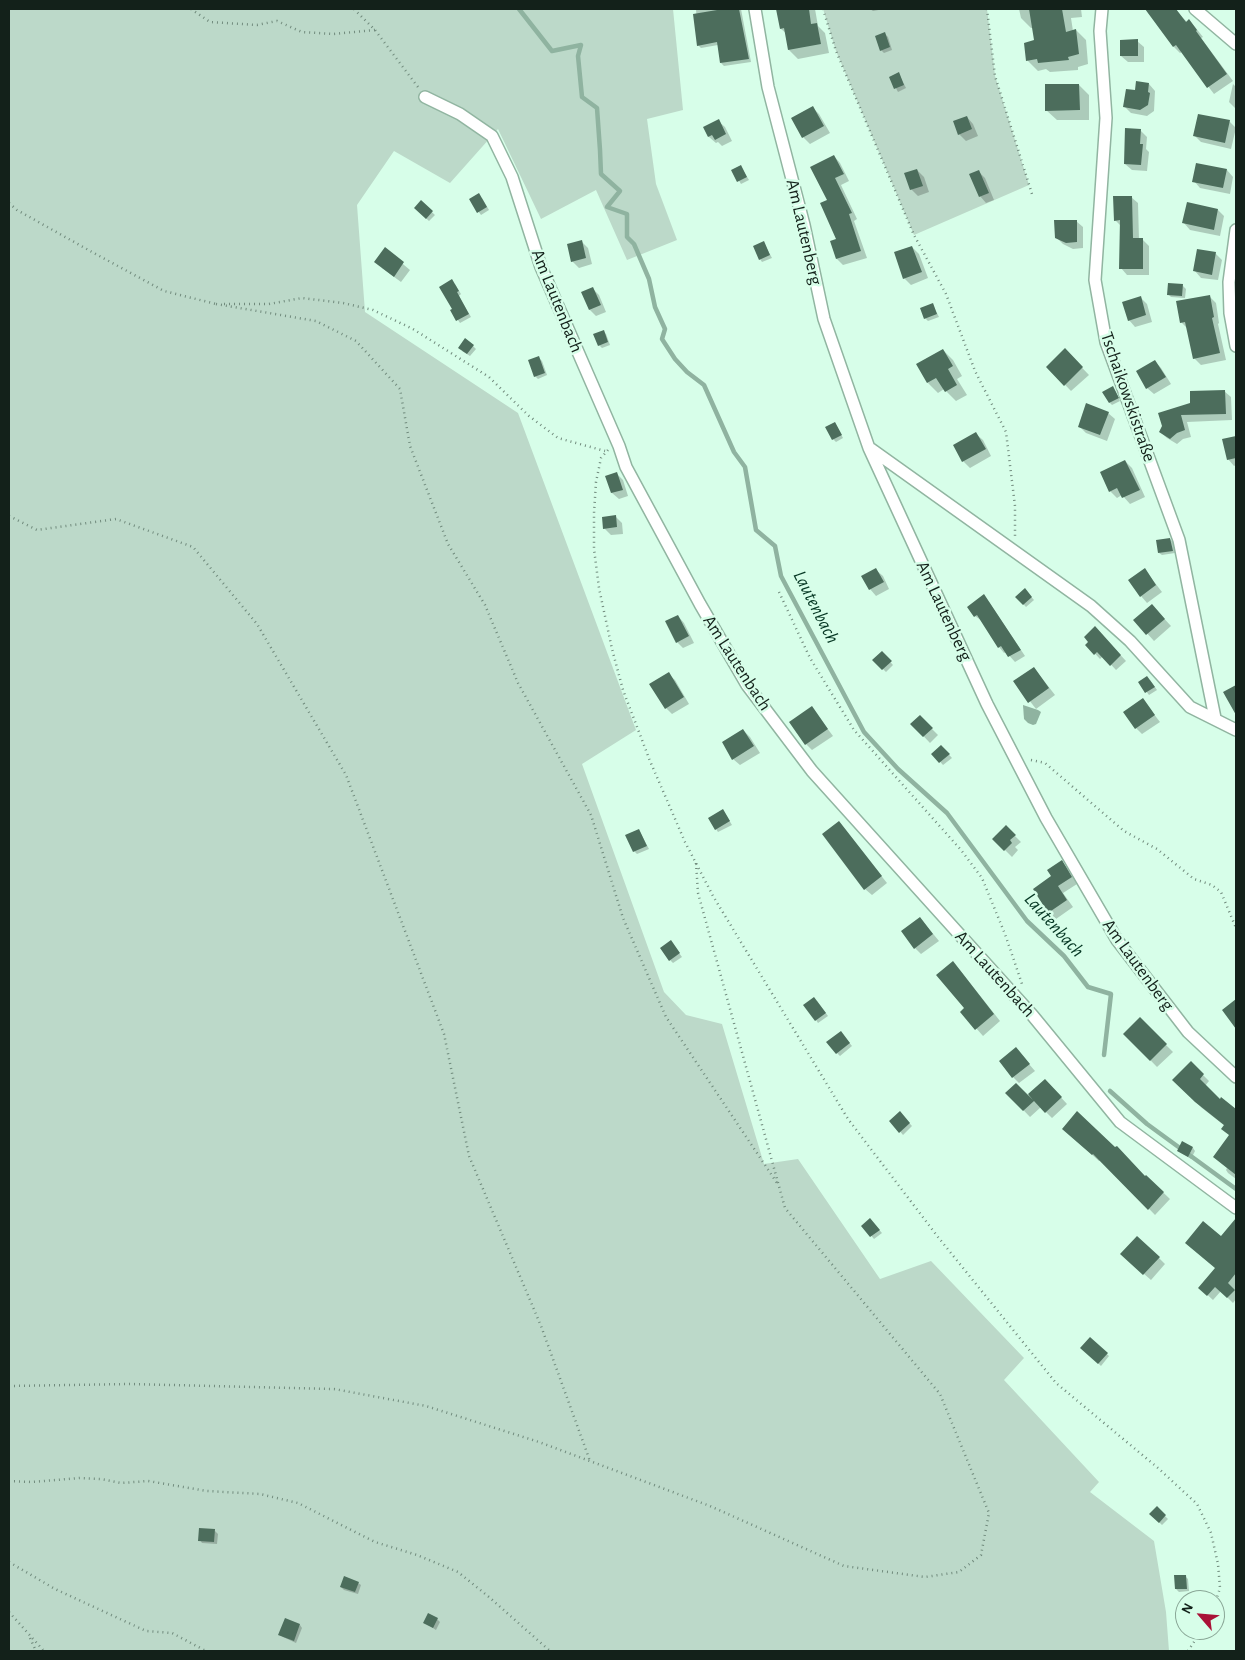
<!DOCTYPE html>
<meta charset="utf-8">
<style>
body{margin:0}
#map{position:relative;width:1245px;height:1660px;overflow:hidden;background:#d7fee9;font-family:"Alegreya Sans",sans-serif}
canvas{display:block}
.frame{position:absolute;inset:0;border:10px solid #13211a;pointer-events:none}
.north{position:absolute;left:1175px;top:1590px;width:50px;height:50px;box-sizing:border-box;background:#d7fee9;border:1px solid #89a696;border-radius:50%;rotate:297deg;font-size:14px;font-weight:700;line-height:20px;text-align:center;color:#13211a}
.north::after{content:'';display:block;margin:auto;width:18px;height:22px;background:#a91137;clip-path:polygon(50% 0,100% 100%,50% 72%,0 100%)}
</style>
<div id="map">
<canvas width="1245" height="1660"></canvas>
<div class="frame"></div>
<div class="north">N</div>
</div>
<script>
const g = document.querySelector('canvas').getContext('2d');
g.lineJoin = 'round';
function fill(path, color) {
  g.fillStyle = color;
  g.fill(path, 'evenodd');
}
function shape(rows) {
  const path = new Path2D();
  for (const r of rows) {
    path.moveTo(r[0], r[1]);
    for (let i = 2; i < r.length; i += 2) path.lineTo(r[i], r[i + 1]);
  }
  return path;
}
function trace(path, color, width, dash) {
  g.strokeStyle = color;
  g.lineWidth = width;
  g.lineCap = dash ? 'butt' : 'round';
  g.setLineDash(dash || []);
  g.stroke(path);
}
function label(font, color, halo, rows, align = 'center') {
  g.font = font + ' "Alegreya Sans",sans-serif';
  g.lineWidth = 5;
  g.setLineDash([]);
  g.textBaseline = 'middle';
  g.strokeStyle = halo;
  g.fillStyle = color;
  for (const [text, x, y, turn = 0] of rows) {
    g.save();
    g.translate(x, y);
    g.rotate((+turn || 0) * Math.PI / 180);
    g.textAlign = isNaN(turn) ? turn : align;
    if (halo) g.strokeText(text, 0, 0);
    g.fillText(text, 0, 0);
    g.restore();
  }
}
const green = shape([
 [9,9,673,9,683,110,647,119,656,184,677,240,627,260,596,190,541,219,498,129,450,183,394,151,357,205,365,312,518,413,636,730,582,764,664,992,686,1015,722,1024,764,1164,798,1159,880,1279,931,1261,1024,1358,1004,1380,1099,1482,1090,1492,1154,1541,1166,1612,1169,1651,9,1651],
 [823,9,987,9,995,76,1029,185,914,235,836,51]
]);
const water = shape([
 [1023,705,1038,710,1041,712,1036,724,1033,725,1028,723,1024,719]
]);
const shadow = shape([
 [696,9,741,9,751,62,724,66,721,63,718,45,701,48,698,45],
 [778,9,815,9,818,26,825,33,829,53,798,59,789,50,787,34,781,29],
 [870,9,884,9,873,11],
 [1019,9,1081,9,1082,17,1071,18,1073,31,1076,30,1086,40,1088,64,1078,67,1078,70,1050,72,1046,69,1038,71,1028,61,1025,44,1035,41,1033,28,1031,28,1021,18],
 [1154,9,1166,9,1173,17,1178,13,1187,22,1189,20,1195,27,1203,37,1201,38,1233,81,1214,94,1182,52,1180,53,1174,47,1148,10],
 [885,34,888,37,892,50,884,53,881,50],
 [1137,41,1144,47,1144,62,1128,62,1121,56],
 [899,74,906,88,898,92,890,77],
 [1149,84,1155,91,1154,111,1147,116,1131,113,1124,106,1136,91],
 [1233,84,1236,87,1236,109,1229,102],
 [1079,85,1089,95,1089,120,1057,120,1046,110],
 [813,108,819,114,830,133,810,144,803,137,793,118],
 [967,117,973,124,978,136,966,141,959,134,954,122],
 [718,121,725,127,732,141,722,146,718,142,716,143,709,137,705,128],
 [1229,121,1236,128,1231,149,1201,142,1195,136],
 [1140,130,1147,137,1146,149,1149,152,1147,171,1132,170,1125,164],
 [834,156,840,163,849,181,841,185,857,219,854,221,867,258,843,265,837,259,838,239,829,200],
 [741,167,749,180,741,184,733,171],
 [917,170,924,177,929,192,918,196,911,189],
 [1227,170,1233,177,1230,194,1200,188,1194,181],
 [979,172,985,178,994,200,986,203,980,196],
 [1131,197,1138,203,1139,240,1143,240,1149,246,1149,275,1127,275,1121,268,1121,226,1115,220],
 [482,198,489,210,481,215,470,200],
 [421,202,435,215,429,221,415,208],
 [1218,210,1224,216,1220,236,1190,230,1184,223],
 [1076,221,1083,227,1083,248,1073,249,1063,244,1056,237],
 [582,242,588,248,592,264,579,268,572,261],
 [764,243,772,258,762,262,760,259],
 [912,247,919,254,928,278,911,285,904,278],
 [385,249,410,270,401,282,382,268],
 [1215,253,1222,260,1218,280,1201,278,1195,271],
 [455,284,461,294,459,296,471,317,460,323,451,310,453,309],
 [1183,286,1186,289,1185,298,1171,297,1168,294],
 [593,289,599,295,606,312,596,316,590,310],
 [1209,296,1216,303,1219,323,1218,324,1226,360,1201,365,1194,358,1188,329,1181,322],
 [1141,298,1147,304,1152,322,1135,327,1129,320],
 [933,305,939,317,928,321,925,318],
 [603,331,606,334,610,345,602,348,599,345],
 [473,346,476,349,470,356,462,351],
 [943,350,953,360,962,376,957,379,967,395,956,401,944,389,938,393,928,383],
 [1065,350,1089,375,1071,391,1048,367],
 [539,358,542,361,547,375,538,379,535,376],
 [1155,361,1161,368,1171,384,1154,394,1147,388],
 [1115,391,1120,401,1112,405,1110,403],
 [1224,391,1231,397,1232,420,1187,422,1191,437,1183,439,1177,444,1167,438,1160,432,1191,403],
 [1108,413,1115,419,1107,441,1086,433,1079,426],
 [835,423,843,438,836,442,833,439],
 [976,434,983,440,991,456,970,468,963,461,955,446],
 [1236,437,1236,465,1234,466,1228,459,1223,440],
 [1125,461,1132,468,1145,497,1130,504,1122,495,1117,498,1110,491],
 [616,473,623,480,628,496,619,499,612,493,607,477],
 [616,517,622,523,623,534,611,535,604,528],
 [1170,539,1173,542,1175,553,1162,555,1159,553],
 [876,570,883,576,889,589,876,596,870,589],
 [1145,570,1162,592,1147,603,1141,596],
 [1025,590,1034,600,1026,607,1017,597],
 [989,602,1025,656,1015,662,1006,652,1004,653,999,647,982,621,975,616],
 [1158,612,1171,626,1154,641,1135,620],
 [678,616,684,623,694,643,683,648,677,642],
 [1100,633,1126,661,1116,670,1103,656,1100,659,1087,645],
 [882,653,893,665,886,672,874,660],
 [1034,668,1055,695,1036,709,1015,682],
 [668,674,675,680,689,704,672,714,666,708],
 [1150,680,1157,690,1149,695,1140,683],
 [1143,700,1160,722,1142,734,1136,728],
 [812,708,833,736,812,750,806,744],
 [920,717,938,735,930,743,912,724],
 [743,730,750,737,760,753,740,765,733,759],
 [941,746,952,758,943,765,933,754],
 [723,810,732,825,718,832,716,829],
 [839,823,887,883,872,895,865,889],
 [1006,827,1021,842,1015,847,1018,850,1012,857,994,839],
 [639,830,649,849,637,854,634,851],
 [1062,862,1068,868,1077,884,1063,893,1073,907,1056,919,1049,912,1034,889,1053,877],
 [920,918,939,941,921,954,915,948],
 [671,942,682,957,673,963,670,960],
 [959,969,1000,1021,983,1036,962,1012,966,1009],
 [817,1001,828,1016,818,1023,816,1020],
 [1140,1019,1173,1052,1157,1067,1125,1034],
 [843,1035,852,1046,840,1056,837,1053],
 [1016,1049,1035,1071,1019,1083,1013,1077],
 [1191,1063,1209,1081,1205,1086,1220,1101,1222,1099,1236,1111,1236,1179,1228,1173,1226,1170,1227,1168,1214,1157,1230,1136,1225,1126,1202,1108,1174,1080],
 [1045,1080,1067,1104,1052,1118,1041,1107,1030,1117,1007,1093,1028,1096],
 [900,1113,912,1126,903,1135,891,1121],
 [1070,1135,1145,1177,1146,1176,1170,1199,1155,1215,1101,1159,1099,1161],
 [1193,1148,1195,1151,1191,1159,1178,1151],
 [1234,1222,1236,1224,1236,1299,1233,1303,1221,1291,1213,1300,1200,1288,1216,1268,1221,1238],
 [873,1223,882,1233,874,1239,863,1226],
 [1159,1258,1165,1264,1151,1280,1128,1260],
 [1090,1339,1109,1356,1101,1366,1082,1348],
 [1157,1508,1168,1519,1162,1525,1151,1514],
 [215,1531,218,1534,217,1544,202,1543,200,1540],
 [1185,1576,1188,1579,1189,1591,1179,1592,1176,1589],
 [358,1583,361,1585,358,1594,344,1590,341,1587],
 [437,1619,440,1622,436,1630,425,1623],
 [300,1625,302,1628,296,1643,283,1637,280,1634]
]);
const stream = shape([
 [519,9,552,51,581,45,578,56,582,97,597,108,600,150,601,174,620,191,607,207,627,214,627,237,634,244,649,279,655,307,665,329,662,339,675,359,687,372,704,385,734,452,745,467,756,530,775,546,781,576,864,732,898,769,947,813,1027,921,1064,956,1088,987,1111,994,1104,1055],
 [1110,1091,1147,1124,1236,1189]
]);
const building = shape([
 [723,9,739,9,749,59,720,63,717,42,697,46,693,14],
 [776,9,809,9,811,24,817,23,821,44,788,50,784,28,780,29],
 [1029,9,1062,9,1066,32,1076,29,1079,54,1068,57,1069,60,1038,63,1037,59,1026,61,1024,43,1034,40],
 [1145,9,1176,9,1186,22,1189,19,1197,30,1196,31,1227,74,1207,88,1176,45,1173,47],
 [885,32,890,47,880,51,875,36],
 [1138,39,1138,56,1120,56,1120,40],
 [899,72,904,85,894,89,889,77],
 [1136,81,1149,83,1148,92,1150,93,1148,105,1140,110,1123,107,1126,89,1135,90],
 [1045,84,1079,84,1080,110,1045,111],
 [813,106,824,126,802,138,791,118],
 [1198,114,1230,120,1225,143,1193,136],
 [967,116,972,129,958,135,953,121],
 [719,119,726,134,715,140,712,135,708,137,703,127],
 [1125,128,1141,129,1140,144,1143,144,1141,165,1124,164],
 [834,155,844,174,835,178,852,213,849,214,861,251,836,259,830,241,836,239,820,203,827,200,810,167],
 [1196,163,1227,169,1223,188,1192,182],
 [741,165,747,177,737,182,731,170],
 [917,169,923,186,910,190,904,173],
 [979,170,989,193,979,197,969,174],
 [479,193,487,207,477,213,469,199],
 [1113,196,1132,196,1133,238,1143,238,1143,269,1119,269,1120,220,1114,221],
 [421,200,433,211,426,219,414,208],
 [1187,202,1218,209,1214,230,1182,223],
 [1054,220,1077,220,1077,242,1066,243,1055,238],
 [582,240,586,258,571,262,567,244],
 [764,241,770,255,759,260,753,246],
 [912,246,922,272,903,279,894,252],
 [385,247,404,262,394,277,374,262],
 [1197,249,1216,252,1212,275,1193,271],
 [452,279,459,291,457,292,469,314,456,321,450,310,452,309,439,287],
 [1168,283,1183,284,1182,296,1167,295],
 [593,287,601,305,589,310,581,292],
 [1210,295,1214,317,1212,318,1220,353,1193,359,1185,322,1180,323,1176,301],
 [1141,296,1146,315,1128,321,1122,302],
 [933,303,937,314,924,319,920,308],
 [604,330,608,342,598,346,593,334],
 [465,338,474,345,467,354,458,348],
 [1065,348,1083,367,1064,386,1046,367],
 [943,349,953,366,948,369,957,385,945,392,936,378,927,383,916,364],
 [539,356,545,373,534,377,528,360],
 [1155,360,1166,377,1146,389,1136,371],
 [1113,386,1119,398,1109,403,1102,392],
 [1225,390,1226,414,1181,415,1185,430,1177,433,1170,439,1159,432,1162,426,1158,413,1190,403,1190,391],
 [1086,403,1109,412,1100,435,1078,427],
 [835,422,842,435,832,440,825,427],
 [976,432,986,449,962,462,953,445],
 [1236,436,1236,458,1227,460,1222,439],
 [1125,460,1140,490,1122,498,1117,488,1109,492,1100,472],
 [617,472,623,490,611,493,605,476],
 [616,515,617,527,603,529,602,517],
 [1170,538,1173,551,1158,553,1156,540],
 [876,568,884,582,869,590,861,576],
 [1145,568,1156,585,1140,597,1128,580],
 [1025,588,1032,597,1023,605,1015,597],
 [984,594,1021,650,1008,657,1001,646,998,648,977,615,974,617,967,607],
 [1152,604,1165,619,1146,635,1133,620],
 [678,615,689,636,676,643,665,621],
 [1095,626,1121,655,1110,666,1097,652,1094,655,1085,645,1088,642,1084,637],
 [882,651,892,661,882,670,872,660],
 [1034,667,1049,688,1028,703,1013,681],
 [669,672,684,697,665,709,649,684],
 [1147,676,1155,687,1145,693,1138,682],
 [1236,685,1236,715,1223,692],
 [1143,698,1155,715,1135,729,1123,712],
 [812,706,828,729,805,745,789,722],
 [920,715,933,728,923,737,910,724],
 [743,729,754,746,732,760,722,742],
 [941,745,950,754,939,763,931,754],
 [723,809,730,821,715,830,708,818],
 [839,821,882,876,864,890,822,834],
 [1006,825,1016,835,1010,840,1012,843,1004,851,992,839],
 [639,829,647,846,633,852,625,835],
 [1062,860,1072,877,1058,886,1067,900,1048,913,1033,889,1051,876,1047,870],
 [920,917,933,934,914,949,901,931],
 [671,940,680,953,669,961,660,948],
 [953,961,994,1014,975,1030,960,1012,964,1008,936,975],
 [814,997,826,1013,815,1021,803,1005],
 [1236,999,1236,1029,1222,1010],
 [1140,1017,1167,1044,1150,1061,1123,1034],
 [841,1031,850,1043,836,1054,826,1042],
 [1016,1047,1030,1064,1012,1078,999,1061],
 [1191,1061,1204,1074,1200,1079,1220,1099,1221,1097,1236,1109,1236,1175,1213,1157,1229,1135,1221,1129,1224,1125,1195,1102,1172,1080],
 [1045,1079,1062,1097,1045,1113,1034,1101,1023,1111,1005,1093,1016,1083,1033,1100,1028,1094],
 [900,1111,910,1123,899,1133,889,1121],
 [1077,1111,1115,1147,1117,1146,1145,1176,1146,1175,1164,1192,1148,1210,1093,1154,1092,1155,1062,1129],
 [1182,1141,1193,1147,1188,1157,1177,1151],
 [870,1218,880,1230,870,1237,861,1226],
 [1236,1218,1236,1273,1228,1283,1235,1290,1227,1298,1215,1287,1207,1296,1198,1288,1215,1268,1185,1243,1203,1221,1221,1236],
 [1137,1236,1160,1257,1143,1275,1120,1254],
 [1090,1337,1108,1353,1098,1364,1080,1348],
 [1157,1506,1166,1515,1159,1523,1149,1514],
 [199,1528,215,1529,214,1542,198,1541],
 [1174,1575,1186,1575,1187,1589,1175,1589],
 [344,1576,359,1582,355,1592,340,1587],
 [428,1613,438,1618,433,1628,423,1623],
 [285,1618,300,1624,294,1641,278,1635]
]);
const path = shape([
 [191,9,210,22,257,25,277,21,302,32,333,34,375,30],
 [354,9,375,30,418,87],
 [823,9,836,51,914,235,946,294,975,371,1006,432,1015,506,1015,536],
 [987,9,995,76,1032,194],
 [9,203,17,210,92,252,164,291,216,304],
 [216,304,316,321,356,341,400,389,410,446,448,544,485,605,518,683,591,815,623,918,666,1017,777,1183],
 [224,304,269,304,302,298,343,303,373,310,413,329,489,377,529,416,558,438,605,451],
 [608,450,601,458,596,482,594,513,594,549,599,588,612,649,623,690,650,761,685,842,713,896,848,1119,938,1237,1056,1383,1158,1468,1197,1504,1211,1533,1218,1564,1220,1588,1215,1604],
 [9,516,37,530,116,519,193,547,257,624,346,775,444,1034,469,1156,541,1326,590,1461],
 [779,592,810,658,854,730,961,850,982,878,1005,934,1022,984],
 [1031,760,1045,763,1124,831,1157,849,1194,879,1212,885,1221,892,1236,928],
 [9,1386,129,1384,334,1389,426,1406,539,1442,710,1506,844,1566,925,1577,959,1572,981,1555,989,1513,940,1394,785,1208,698,893,696,863],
 [9,1481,32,1482,80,1478,101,1479,121,1483,148,1481,207,1491,260,1494,298,1503,375,1542,417,1555,458,1572,489,1597,550,1651],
 [9,1562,55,1589,146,1631,172,1633,206,1651],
 [9,1612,44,1651],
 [30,1638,36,1651],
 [1188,1651,1202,1630]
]);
const minor = shape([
 [755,9,768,87,804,225,824,319,869,448,987,704,1046,818,1117,940,1188,1032,1236,1077],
 [1102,9,1100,31,1106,118,1095,280,1106,342,1179,540,1215,718],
 [1195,9,1236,44],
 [425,97,460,114,492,136,512,177,541,267,619,446,626,467,700,604,747,685,812,771,1033,1016,1120,1122,1236,1208],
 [1236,230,1229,282,1230,313,1236,346],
 [871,449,1091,606,1130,641,1190,707,1236,730]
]);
const streetNames = [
 ["Am Lautenberg",804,232,77],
 ["Am Lautenbach",557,301,68],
 ["Tschaikowskistraße",1128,397,71],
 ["Am Lautenberg",944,611,65],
 ["Am Lautenbach",737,663,57],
 ["Am Lautenberg",1138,965,54],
 ["Am Lautenbach",995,974,48]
];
const waterNames = [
 ["Lautenbach",816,607,63],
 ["Lautenbach",1054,925,48]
];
fill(green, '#bcd9c9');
fill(water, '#8fb3a0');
fill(shadow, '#0003');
trace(stream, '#8fb3a0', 4.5);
fill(building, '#4c6d5c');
trace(minor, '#91b5a1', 14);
trace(path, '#718b7d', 2.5, [1, 4]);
trace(minor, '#fff', 11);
label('18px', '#13211a', '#d7fee9', streetNames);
label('italic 19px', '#053723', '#d7fee9', waterNames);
</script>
